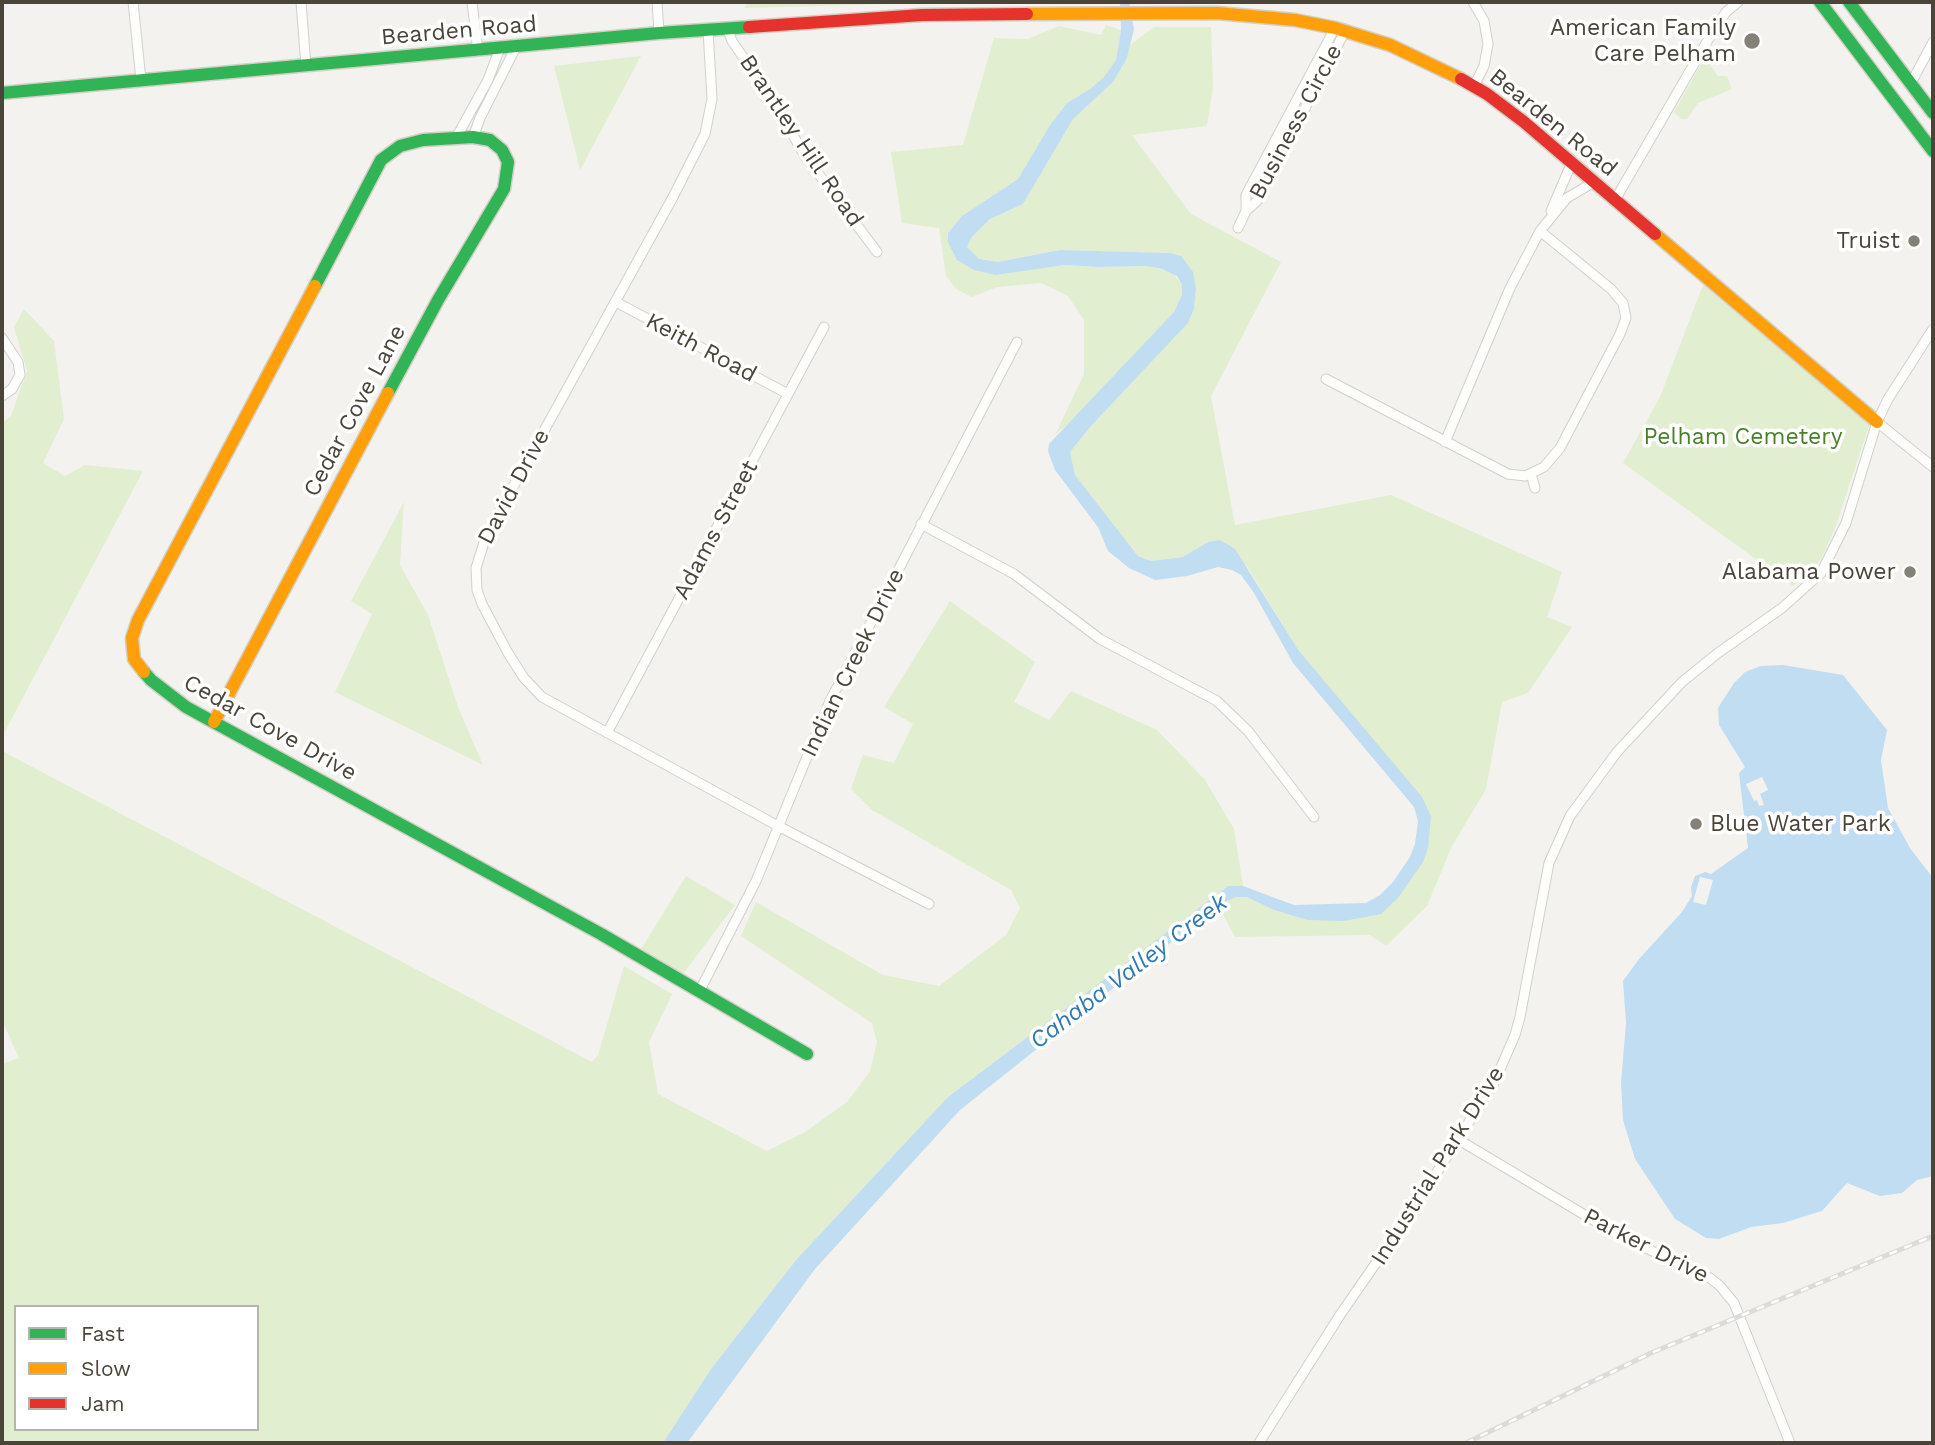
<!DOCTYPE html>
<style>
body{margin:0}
#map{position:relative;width:1935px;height:1445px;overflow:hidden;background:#f4f2ee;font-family:"Work Sans",sans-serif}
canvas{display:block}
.frame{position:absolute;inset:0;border:4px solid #4b4439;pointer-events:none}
.legend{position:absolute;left:14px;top:1305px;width:245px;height:126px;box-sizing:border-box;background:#fff;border:2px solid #b7b4b0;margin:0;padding:9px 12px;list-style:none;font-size:21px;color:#4b4439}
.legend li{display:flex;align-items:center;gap:14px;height:35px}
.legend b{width:35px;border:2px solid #b7b4b0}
</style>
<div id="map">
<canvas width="1935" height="1445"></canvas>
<div class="frame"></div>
<ul class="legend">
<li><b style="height:9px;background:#30b455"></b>Fast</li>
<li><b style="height:9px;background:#ff9f0a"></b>Slow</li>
<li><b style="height:9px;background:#e5322d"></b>Jam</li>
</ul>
</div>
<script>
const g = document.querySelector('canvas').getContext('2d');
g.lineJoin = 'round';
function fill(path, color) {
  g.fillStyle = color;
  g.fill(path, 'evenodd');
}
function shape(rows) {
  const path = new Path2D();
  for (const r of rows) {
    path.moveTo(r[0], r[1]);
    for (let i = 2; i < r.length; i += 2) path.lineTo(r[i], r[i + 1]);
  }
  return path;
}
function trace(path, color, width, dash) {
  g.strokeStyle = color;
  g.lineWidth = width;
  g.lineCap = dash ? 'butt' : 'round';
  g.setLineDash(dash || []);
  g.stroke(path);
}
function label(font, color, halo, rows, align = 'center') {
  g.font = font + ' "Work Sans",sans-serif';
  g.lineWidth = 7;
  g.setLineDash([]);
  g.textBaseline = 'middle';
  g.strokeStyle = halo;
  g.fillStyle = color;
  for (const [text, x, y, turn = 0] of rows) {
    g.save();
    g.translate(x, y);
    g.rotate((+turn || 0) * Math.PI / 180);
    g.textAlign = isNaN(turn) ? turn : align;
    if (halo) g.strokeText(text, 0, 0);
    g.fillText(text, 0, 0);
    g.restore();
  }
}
const green = shape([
 [747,2,963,2,745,8],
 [1106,25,1121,30,1116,61,1104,77,1090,89,1067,103,1050,125,1018,179,962,216,948,233,996,275,1065,265,1098,267,1146,266,1172,272,1182,285,1182,296,1174,312,1076,417,1055,435,1084,374,1084,320,1068,296,1041,283,997,287,972,297,956,289,946,276,939,228,902,223,891,152,963,145,994,38,1028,39,1059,26,1101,35],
 [1154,27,1211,27,1213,86,1207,126,1132,135,1191,214,1281,262,1211,396,1235,525,1391,495,1562,572,1547,617,1572,627,1528,693,1502,702,1486,789,1451,848,1427,906,1386,946,1370,935,1235,937,1218,905,1236,897,1247,897,1274,910,1307,920,1398,898,1431,815,1299,651,1247,566,1208,542,1184,557,1151,561,1138,556,1075,475,1070,452,1091,426,1188,323,1194,309,1196,289,1170,253,1060,250,998,262,979,259,966,247,971,238,990,219,1023,204,1073,119,1113,82,1127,58,1130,45],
 [641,56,580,170,554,66],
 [1703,61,1709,63,1718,76,1727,76,1732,89,1698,103,1687,119,1681,119,1674,112],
 [1703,285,1870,423,1835,528,1820,561,1793,586,1623,463,1660,397],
 [24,309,54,341,64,419,43,463,65,476,85,465,143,471,2,737,2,423,11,416,27,371,14,327],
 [404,502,400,565,428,615,458,707,483,765,335,692,372,614,351,601],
 [950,601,1035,662,1014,702,1049,720,1071,691,1157,730,1205,780,1234,829,1243,886,1228,886,948,1097,796,1260,711,1369,663,1443,2,1443,2,1064,19,1058,2,1020,2,751,592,1062,598,1055,624,966,672,994,649,1042,658,1094,767,1151,805,1132,847,1102,870,1071,877,1042,872,1023,741,936,756,902,883,975,939,986,1006,935,1020,908,1011,890,872,810,851,789,863,755,894,763,913,724,884,707],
 [16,1307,257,1307,257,1429,16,1429],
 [686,876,735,905,682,975,640,951]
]);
const water = shape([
 [1120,2,1129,2,1134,29,1127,58,1113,82,1073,119,1023,204,990,219,971,238,967,247,979,259,998,262,1060,250,1170,253,1181,256,1193,272,1196,289,1194,309,1188,323,1091,426,1070,452,1075,475,1138,556,1151,561,1183,557,1208,542,1220,540,1235,549,1299,651,1422,797,1431,816,1428,848,1423,862,1398,898,1381,914,1344,921,1307,920,1274,910,1247,897,1236,897,1218,905,960,1110,815,1269,687,1443,663,1443,711,1369,796,1260,948,1097,1228,886,1243,886,1294,905,1366,903,1380,895,1393,882,1410,857,1415,844,1418,821,1414,807,1293,663,1254,593,1241,575,1232,570,1218,567,1187,576,1155,580,1129,568,1108,551,1098,527,1055,470,1048,451,1049,444,1174,312,1182,295,1182,285,1177,276,1162,269,1146,266,1098,267,1065,265,996,275,974,270,957,260,948,242,948,233,962,216,1018,179,1050,125,1067,103,1090,89,1104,77,1116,60,1121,30],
 [1783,665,1843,675,1887,730,1881,760,1888,808,1910,848,1933,878,1933,1176,1917,1180,1902,1193,1880,1196,1847,1183,1822,1211,1783,1223,1751,1227,1719,1239,1706,1238,1675,1219,1635,1159,1623,1120,1621,1083,1626,1023,1623,981,1639,959,1682,912,1692,896,1691,887,1695,876,1705,872,1711,874,1748,848,1739,773,1745,767,1719,725,1718,708,1734,683,1745,672,1761,666]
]);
const pier = shape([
 [1762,777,1768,790,1760,794,1764,805,1759,806,1757,800,1754,801,1746,784],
 [1700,877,1713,880,1706,905,1693,902]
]);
const street = shape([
 [133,2,141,80],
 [301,2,306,66],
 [472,2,478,51],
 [657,2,659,33],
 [1473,2,1484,21,1488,44,1484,66,1474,86],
 [727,28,732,41,774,102,805,156,877,252],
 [708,30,712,99,705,134,673,197,486,536,476,568,477,590,482,604,508,653,524,678,542,697,778,826,929,904],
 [1910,85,1933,42],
 [473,137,480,118,516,47],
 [456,138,488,80,500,48],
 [1615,200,1712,33,1726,12,1738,2],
 [1246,211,1246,195,1335,28],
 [1551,211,1572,162],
 [1238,228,1246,211,1257,201,1345,31],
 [616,302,788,394],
 [2,338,18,362,20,375,12,389,2,396],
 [1326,379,1508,474,1525,476,1544,467,1560,448,1620,334,1626,318,1623,303,1611,289,1540,231],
 [1877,422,1933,467],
 [1445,442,1510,288,1540,231,1567,198,1594,182],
 [1531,474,1535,488],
 [921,524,1014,574,1100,639,1217,701,1248,731,1314,817],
 [607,733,824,327],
 [700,990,756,881,830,701,1017,342],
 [1459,1140,1620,1236,1710,1278,1720,1286,1734,1303,1790,1443],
 [1259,1443,1340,1315,1412,1211,1494,1083,1515,1035,1520,1017,1549,863,1570,816,1617,752,1682,682,1718,653,1782,608,1821,573,1846,523,1877,422,1888,399,1933,329]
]);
const fast = shape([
 [1820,2,1933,151],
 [1849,2,1933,113],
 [2,93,659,33,749,27],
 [315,286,381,160,400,146,423,140,473,137,490,140,502,150,508,162,504,189,438,300,388,393],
 [144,672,151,680,186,707,601,934,807,1054]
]);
const slow = shape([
 [1027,14,1217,13,1295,20,1335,28,1390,45,1461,79],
 [1655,234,1877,422],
 [144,672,134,659,132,638,138,620,315,286],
 [214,722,388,393]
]);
const jam = shape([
 [749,27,922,15,1027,14],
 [1461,79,1487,94,1524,122,1655,234]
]);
const rail = shape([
 [1466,1443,1651,1353,1933,1236]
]);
const markers = [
 [1752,41,9,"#868178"],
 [1914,241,7,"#868178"],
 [1910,572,7,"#868178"],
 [1696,824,7,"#868178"]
];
const poiNames = [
 ["American Family",1736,28],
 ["Care Pelham",1736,54],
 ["Truist",1900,241],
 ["Alabama Power",1896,572],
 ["Blue Water Park",1710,824,"left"]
];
const streetNames = [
 ["Bearden Road",459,31,-5],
 ["Business Circle",1296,122,-62],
 ["Bearden Road",1553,123,39],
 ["Brantley Hill Road",801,141,56],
 ["Keith Road",701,348,28],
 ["Cedar Cove Lane",355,411,-62],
 ["David Drive",514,487,-62],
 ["Adams Street",716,530,-62],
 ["Indian Creek Drive",853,663,-64],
 ["Cedar Cove Drive",270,728,29],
 ["Industrial Park Drive",1438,1166,-58],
 ["Parker Drive",1646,1246,27]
];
const parkNames = [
 ["Pelham Cemetery",1743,437]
];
const waterNames = [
 ["Cahaba Valley Creek",1129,972,-37]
];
fill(green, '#e1eecf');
fill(water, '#c0ddf1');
fill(pier, '#f4f2ee');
trace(street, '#d2d0cb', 11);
trace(fast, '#d3cfc5', 15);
trace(slow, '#d3cfc5', 15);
trace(jam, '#d3cfc5', 15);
trace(street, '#fdfdfc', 9);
trace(fast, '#30b455', 12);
trace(slow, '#ff9f0a', 12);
trace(jam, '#e5322d', 12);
trace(rail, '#dbdbda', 5);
trace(rail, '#fff', 2.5, [8]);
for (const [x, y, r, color] of markers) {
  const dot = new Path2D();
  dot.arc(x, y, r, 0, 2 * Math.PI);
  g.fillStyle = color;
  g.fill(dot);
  trace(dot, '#fff', 2.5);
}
label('23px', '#4b4439', '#fff', poiNames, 'right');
label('23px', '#4b4439', '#fff', streetNames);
label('23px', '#4a7f2a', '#fff', parkNames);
label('italic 24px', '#2e7ab2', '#fff', waterNames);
</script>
